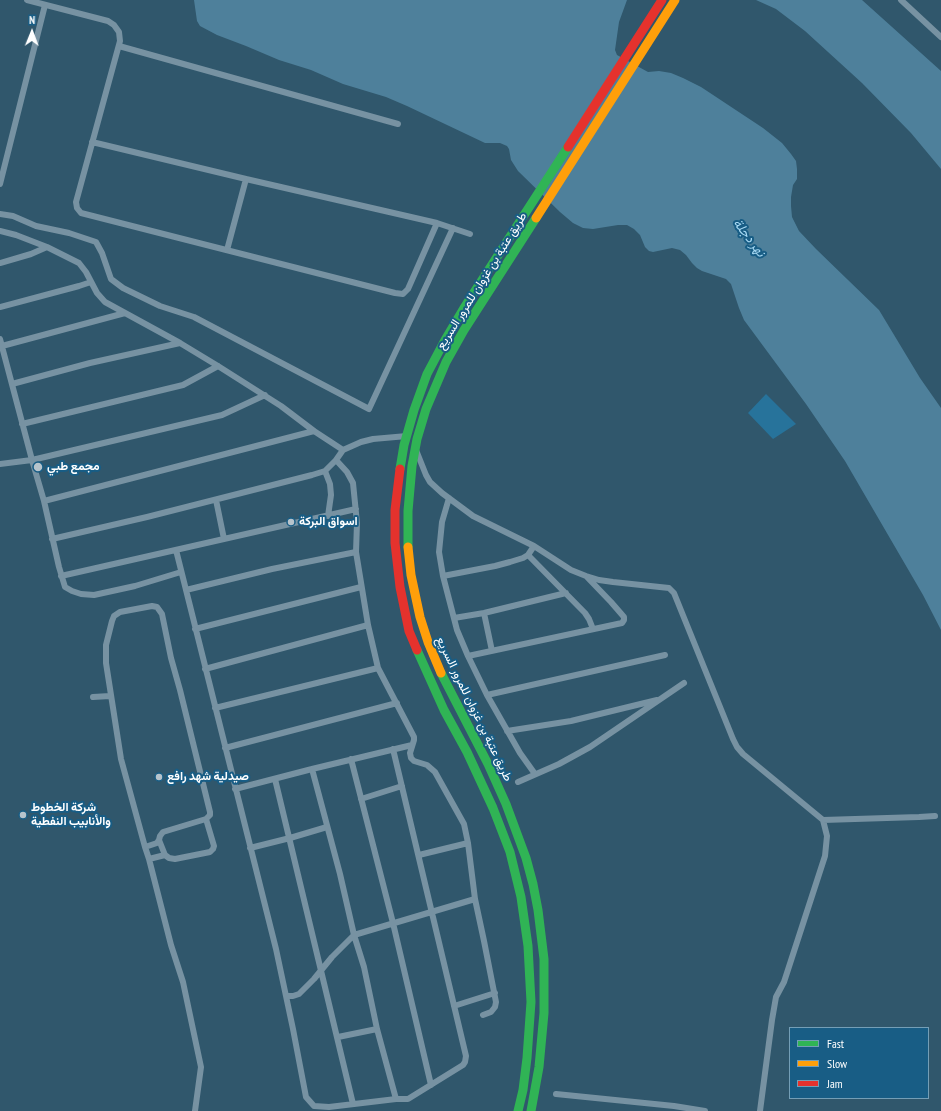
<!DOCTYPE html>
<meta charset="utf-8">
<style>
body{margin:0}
#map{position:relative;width:941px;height:1111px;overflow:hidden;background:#30576c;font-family:"PT Sans Narrow",sans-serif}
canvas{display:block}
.legend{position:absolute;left:789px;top:1027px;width:140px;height:72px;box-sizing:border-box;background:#185d85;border:1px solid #749eb6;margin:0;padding:5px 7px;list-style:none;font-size:12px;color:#fff}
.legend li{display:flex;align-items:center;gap:8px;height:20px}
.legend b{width:20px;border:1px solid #749eb6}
.north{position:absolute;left:12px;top:12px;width:40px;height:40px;-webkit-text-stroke:3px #185d85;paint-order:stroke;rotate:1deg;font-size:11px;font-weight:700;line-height:16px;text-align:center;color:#fff}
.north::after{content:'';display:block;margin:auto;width:14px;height:18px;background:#fff;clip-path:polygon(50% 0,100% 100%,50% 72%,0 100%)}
</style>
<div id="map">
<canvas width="941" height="1111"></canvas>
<ul class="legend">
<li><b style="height:5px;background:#30b455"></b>Fast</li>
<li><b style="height:5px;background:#ff9f0a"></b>Slow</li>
<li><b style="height:5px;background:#e5322d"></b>Jam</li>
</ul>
<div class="north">N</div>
</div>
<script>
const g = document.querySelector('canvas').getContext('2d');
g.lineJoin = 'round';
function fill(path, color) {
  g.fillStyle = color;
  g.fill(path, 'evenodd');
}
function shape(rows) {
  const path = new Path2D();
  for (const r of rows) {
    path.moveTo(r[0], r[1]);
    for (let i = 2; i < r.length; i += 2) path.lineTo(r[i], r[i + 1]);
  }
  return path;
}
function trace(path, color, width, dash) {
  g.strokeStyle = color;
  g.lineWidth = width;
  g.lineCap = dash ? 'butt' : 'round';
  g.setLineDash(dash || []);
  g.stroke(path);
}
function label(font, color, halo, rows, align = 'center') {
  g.font = font + ' "PT Sans Narrow",Vazirmatn,sans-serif';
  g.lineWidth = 4;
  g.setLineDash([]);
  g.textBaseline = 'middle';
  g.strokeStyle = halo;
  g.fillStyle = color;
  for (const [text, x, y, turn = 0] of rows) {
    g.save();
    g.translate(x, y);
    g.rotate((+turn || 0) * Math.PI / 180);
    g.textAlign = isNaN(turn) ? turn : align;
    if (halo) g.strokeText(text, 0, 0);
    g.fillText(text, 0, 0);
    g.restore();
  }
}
const green = shape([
 [766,394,796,424,773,439,748,413]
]);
const water = shape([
 [194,0,627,0,619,22,615,50,617,55,648,72,659,71,671,73,683,78,701,87,763,128,782,143,791,154,796,161,797,169,797,179,793,185,791,197,791,206,792,217,799,231,816,249,879,310,920,378,941,408,941,630,923,595,845,461,806,404,744,320,739,308,731,284,726,279,702,271,697,268,692,263,686,255,680,250,672,248,653,252,649,251,645,247,640,235,634,229,627,225,618,225,593,229,583,228,573,223,560,212,518,171,511,160,509,149,507,146,500,143,485,143,407,106,386,97,343,84,311,70,279,60,246,46,217,35,200,26,197,21],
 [756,0,862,0,941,71,941,169,911,133,862,83,805,31,776,9]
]);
const street = shape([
 [27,0,108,21,114,25,119,32,120,41,76,202,77,208,81,213,395,293,403,294,408,289,437,223],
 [901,0,941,37],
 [119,46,398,124],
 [92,142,246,179,437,223,470,234],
 [0,184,45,5],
 [0,214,13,216,36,226,69,233,96,242,102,253,111,279,123,288,160,306,194,317,369,409,453,228],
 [0,231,16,235,47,247,79,263,86,272,97,293,105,302,180,343,218,366,281,406,314,431,343,450],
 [227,250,246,179],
 [0,263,31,254,47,247],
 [0,307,79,286,91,282],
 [0,339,32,460,44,501,59,567,65,587,72,591,81,594,94,595,135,586,181,572],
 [2,346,125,313],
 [12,384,90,363,180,343],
 [22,424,183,385,218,366],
 [416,450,426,475,430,482,442,493,473,516,534,546,571,570,586,576,599,580,613,582,669,588,674,593,733,739,737,747,743,754,823,820,827,836,825,856,784,982,776,997,772,1020,760,1111],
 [0,464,32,460,222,415,265,395],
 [325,471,330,484,331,495,328,516],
 [449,498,442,522,439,552,443,576,457,630,468,656,487,695,520,753,535,774],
 [216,500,224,539],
 [44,501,314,431],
 [52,539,147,517,312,475,325,471,336,460,343,450,361,442,373,439,407,436],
 [176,550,276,949,293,1029,306,1097,314,1106,329,1107,396,1099,408,1099,463,1065,465,1062,466,1056,393,749],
 [356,552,368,625,378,668,414,737,414,740,410,753,411,758,414,761,427,765,435,772,464,824,468,843,475,899,484,941,496,1002,495,1007,491,1012,483,1015],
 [528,555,585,613,589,619,593,629],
 [61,576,356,509],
 [443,576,495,566,510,562,523,558,528,555,534,546],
 [186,590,272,569,356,552,357,523,353,483,347,472,336,460],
 [484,613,492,651],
 [454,618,484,613,566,593],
 [195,629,361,587],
 [468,656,622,623,624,620,624,617,611,602,587,577],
 [205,669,368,625],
 [487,695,665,655],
 [93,697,110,696],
 [215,708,378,668],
 [507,731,571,721,657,700],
 [225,748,397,703],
 [351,759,393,923,431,1085],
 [312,769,340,874,354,935,364,967,377,1029,396,1099],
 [275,779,353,1104],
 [518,782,559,764,590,747,684,683],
 [235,789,312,769,412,745],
 [361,799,402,786],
 [823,820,919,817,935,816],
 [159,840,165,855,169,858,175,859,210,852,213,849,214,846,206,819],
 [145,847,157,843,159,840,160,836,163,832,206,819,210,815,210,812,180,690,171,658,162,614,157,607,152,606,120,612,114,616,112,621,106,645,106,663,121,759,145,847,149,859,171,945,183,982,201,1067,195,1111],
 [250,848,290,838,327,827],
 [419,855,468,843],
 [149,859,165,855],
 [286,996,293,996,299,994,314,979,332,957,354,935,475,899],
 [454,1006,495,993],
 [338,1037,377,1029],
 [556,1094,674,1106,705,1111]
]);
const fast = shape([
 [400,469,404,445,414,410,427,374,445,340,464,308,568,147],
 [408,547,408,511,412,466,417,439,426,409,446,362,464,330,536,218],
 [417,650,444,710,467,752,493,808,510,852,521,897,528,946,531,1002,527,1058,523,1090,518,1111],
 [441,673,488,764,506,804,526,858,533,884,538,910,544,959,544,1013,539,1067,531,1111]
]);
const slow = shape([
 [536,218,675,0],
 [408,547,411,575,420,617,428,642,441,673]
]);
const jam = shape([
 [568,147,662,0],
 [400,469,395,510,395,543,400,587,409,631,417,650]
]);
const markers = [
 [38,467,5,"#b7c4cc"],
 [291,522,4,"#b7c4cc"],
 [159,777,4,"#b7c4cc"],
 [23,815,4,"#b7c4cc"]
];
const streetNames = [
 ["طريق عتبة بن غزوان للمرور السريع",482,281,-58],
 ["طريق عتبة بن غزوان للمرور السريع",474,709,64]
];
const poiNames = [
 ["مجمع طبي",47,467],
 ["اسواق البركة",299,522],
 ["صيدلية شهد رافع",167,777],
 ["شركة الخطوط",31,808],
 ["والأنابيب النفطية",31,822]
];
const waterNames = [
 ["نهر دجلة",749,238,53]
];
fill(green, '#27739b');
fill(water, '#4e809b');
trace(street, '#7792a2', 6);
trace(fast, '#30b455', 9);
trace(slow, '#ff9f0a', 9);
trace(jam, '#e5322d', 9);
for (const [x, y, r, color] of markers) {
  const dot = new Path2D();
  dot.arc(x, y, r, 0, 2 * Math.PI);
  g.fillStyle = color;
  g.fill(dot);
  trace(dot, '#185d85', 1.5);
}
label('12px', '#fff', '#185d85', streetNames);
label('bold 12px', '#fff', '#185d85', poiNames, 'left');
label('italic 13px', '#a8daf4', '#185d85', waterNames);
</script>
